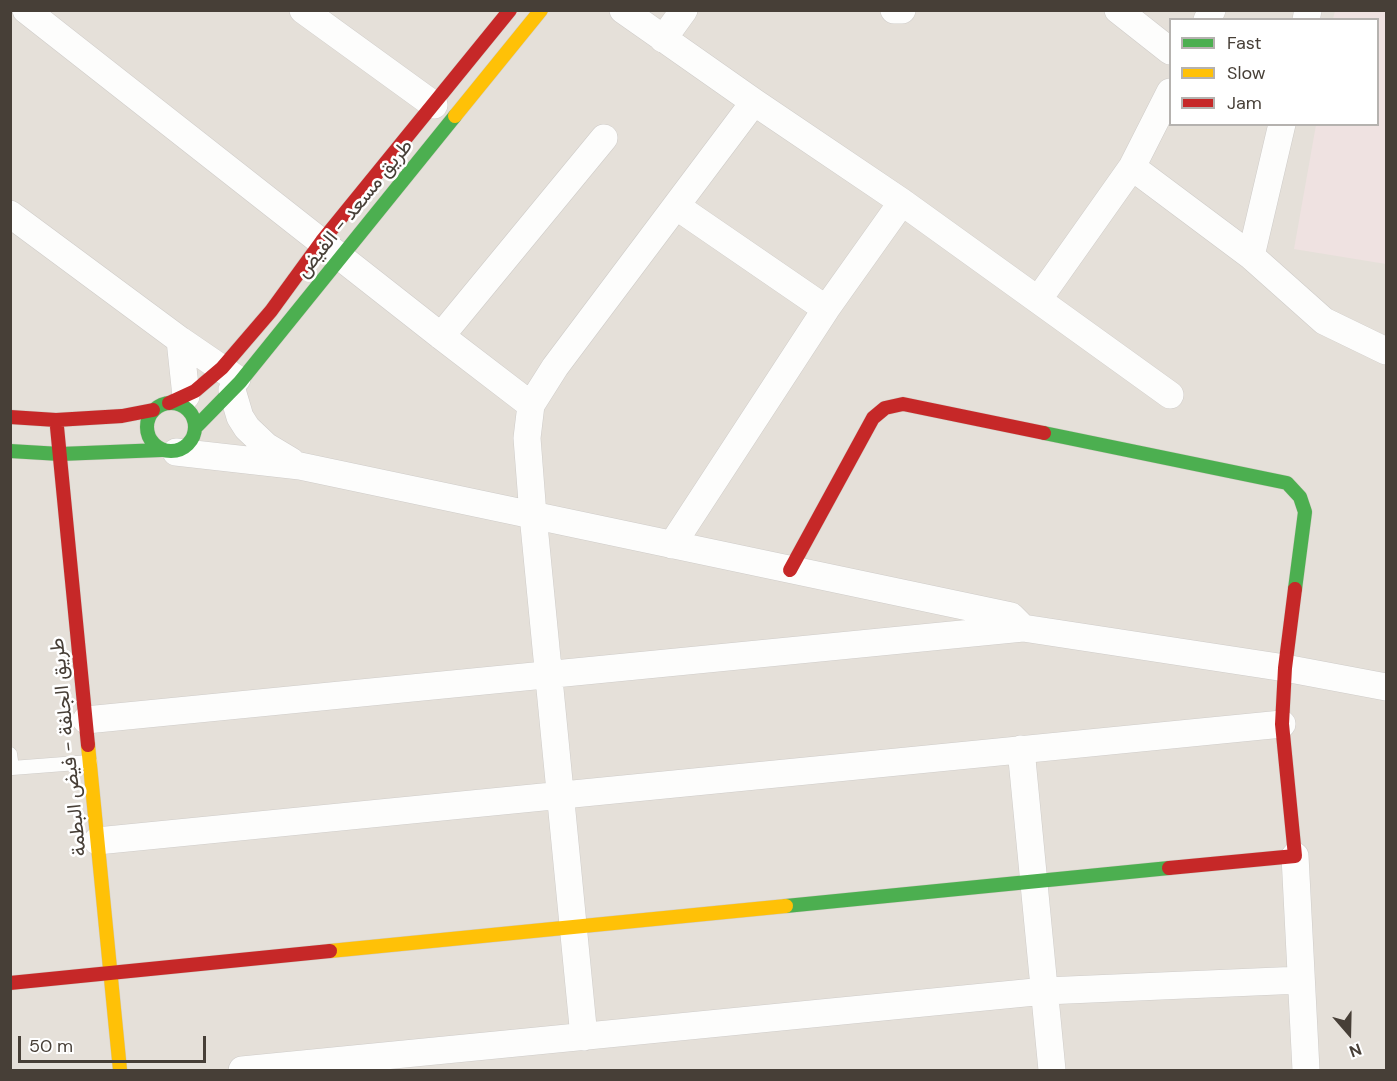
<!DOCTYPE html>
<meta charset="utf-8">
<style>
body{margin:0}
#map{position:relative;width:1397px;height:1081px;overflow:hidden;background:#f1efec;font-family:"DM Sans",sans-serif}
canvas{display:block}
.frame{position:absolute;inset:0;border:12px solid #473f37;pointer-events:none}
.legend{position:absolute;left:1169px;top:18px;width:210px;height:108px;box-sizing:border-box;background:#fff;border:2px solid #b5b2af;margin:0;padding:8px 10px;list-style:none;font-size:18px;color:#473f37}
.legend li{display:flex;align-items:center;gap:12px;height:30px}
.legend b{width:30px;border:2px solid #b5b2af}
.north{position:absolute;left:1319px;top:1003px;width:60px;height:60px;-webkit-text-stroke:4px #fff;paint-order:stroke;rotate:160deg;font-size:16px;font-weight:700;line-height:24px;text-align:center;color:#473f37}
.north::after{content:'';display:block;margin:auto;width:21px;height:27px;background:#473f37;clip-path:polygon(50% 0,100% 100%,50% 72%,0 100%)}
.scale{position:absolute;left:18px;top:1036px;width:188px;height:27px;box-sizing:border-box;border:3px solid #473f37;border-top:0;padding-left:8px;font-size:18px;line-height:21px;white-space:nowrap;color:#473f37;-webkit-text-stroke:4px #fff;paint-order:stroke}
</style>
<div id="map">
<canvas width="1397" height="1081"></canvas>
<div class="frame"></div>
<ul class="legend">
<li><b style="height:8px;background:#4caf50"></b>Fast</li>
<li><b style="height:8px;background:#ffc107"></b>Slow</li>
<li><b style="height:8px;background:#c62828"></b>Jam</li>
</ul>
<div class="north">N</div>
<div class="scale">50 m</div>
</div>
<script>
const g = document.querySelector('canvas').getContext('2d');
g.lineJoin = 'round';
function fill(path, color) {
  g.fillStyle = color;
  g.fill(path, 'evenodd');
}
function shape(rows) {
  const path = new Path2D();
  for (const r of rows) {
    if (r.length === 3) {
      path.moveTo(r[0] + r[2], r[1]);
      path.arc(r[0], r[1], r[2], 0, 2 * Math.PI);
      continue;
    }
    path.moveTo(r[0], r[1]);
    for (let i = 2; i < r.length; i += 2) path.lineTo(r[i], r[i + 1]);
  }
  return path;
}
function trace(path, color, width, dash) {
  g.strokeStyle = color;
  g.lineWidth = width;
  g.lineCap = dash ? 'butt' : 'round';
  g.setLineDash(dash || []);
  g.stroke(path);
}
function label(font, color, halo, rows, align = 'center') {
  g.font = font + ' "DM Sans",Vazirmatn,sans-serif';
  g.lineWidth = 5;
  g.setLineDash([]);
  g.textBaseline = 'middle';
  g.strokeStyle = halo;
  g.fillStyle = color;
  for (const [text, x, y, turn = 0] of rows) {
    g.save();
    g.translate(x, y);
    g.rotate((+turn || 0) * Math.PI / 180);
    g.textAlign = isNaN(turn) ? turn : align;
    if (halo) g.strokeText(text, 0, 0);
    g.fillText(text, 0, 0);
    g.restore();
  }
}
const residential = shape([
 [11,11,1386,11,1386,1070,11,1070],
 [1170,20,1378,20,1378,124,1170,124]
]);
const medical = shape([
 [1335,11,1386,11,1386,264,1294,249,1316,125,1378,124,1378,20,1333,19]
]);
const lane = shape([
 [10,754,12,768,90,762]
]);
const street = shape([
 [26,10,441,336,531,405],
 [303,10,434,105],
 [623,10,754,102,902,202,1170,395],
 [894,10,902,10],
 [1118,10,1170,51],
 [1207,20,1212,10],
 [1306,20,1308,10],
 [663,39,684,10],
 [1170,92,1132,167,1251,256],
 [1282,124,1251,256,1324,321,1386,351],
 [676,206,826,309],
 [10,214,180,340,237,379],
 [1038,300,1132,167],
 [441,336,604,138],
 [180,340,186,396],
 [232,390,240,417,247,428,266,446,291,461],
 [176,452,300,466,1011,616,1023,628,1285,668,1386,687],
 [672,545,826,309,902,202],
 [86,720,1023,628],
 [1021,749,1052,1070],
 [97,841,1282,724],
 [1295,856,1306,1070],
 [584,1037,533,515,527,438,531,405,555,367,754,102],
 [242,1070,1045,991,1301,980]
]);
const fast = shape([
 [171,427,24],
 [195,428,240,382,455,116],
 [1044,433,1287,483,1300,497,1305,512,1295,589],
 [10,451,60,454,161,450],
 [786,906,1169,868]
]);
const slow = shape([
 [455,116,541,10],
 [88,745,120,1070],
 [330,951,786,906]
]);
const jam = shape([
 [169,403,195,391,222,368,271,311,322,241,510,10],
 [10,417,56,420,122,416,153,410],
 [57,427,88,745],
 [790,570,873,418,885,408,903,404,1044,433],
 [1169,868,1295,856,1282,724,1285,668,1295,589],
 [10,983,330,951]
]);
const streetNames = [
 ["طريق مسعد - الفيض",355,209,-51],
 ["طريق الجلفة - فيض البطمة",69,747,-96]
];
fill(residential, '#e5e0d9');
fill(medical, '#efe2e1');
trace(lane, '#cfccc9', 15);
trace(street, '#cfccc9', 28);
trace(fast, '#d1ccc4', 15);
trace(slow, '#d1ccc4', 15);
trace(jam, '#d1ccc4', 15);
trace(lane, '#fdfdfc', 14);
trace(street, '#fdfdfc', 27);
trace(fast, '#4caf50', 14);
trace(slow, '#ffc107', 14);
trace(jam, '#c62828', 14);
label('20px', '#473f37', '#fff', streetNames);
</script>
